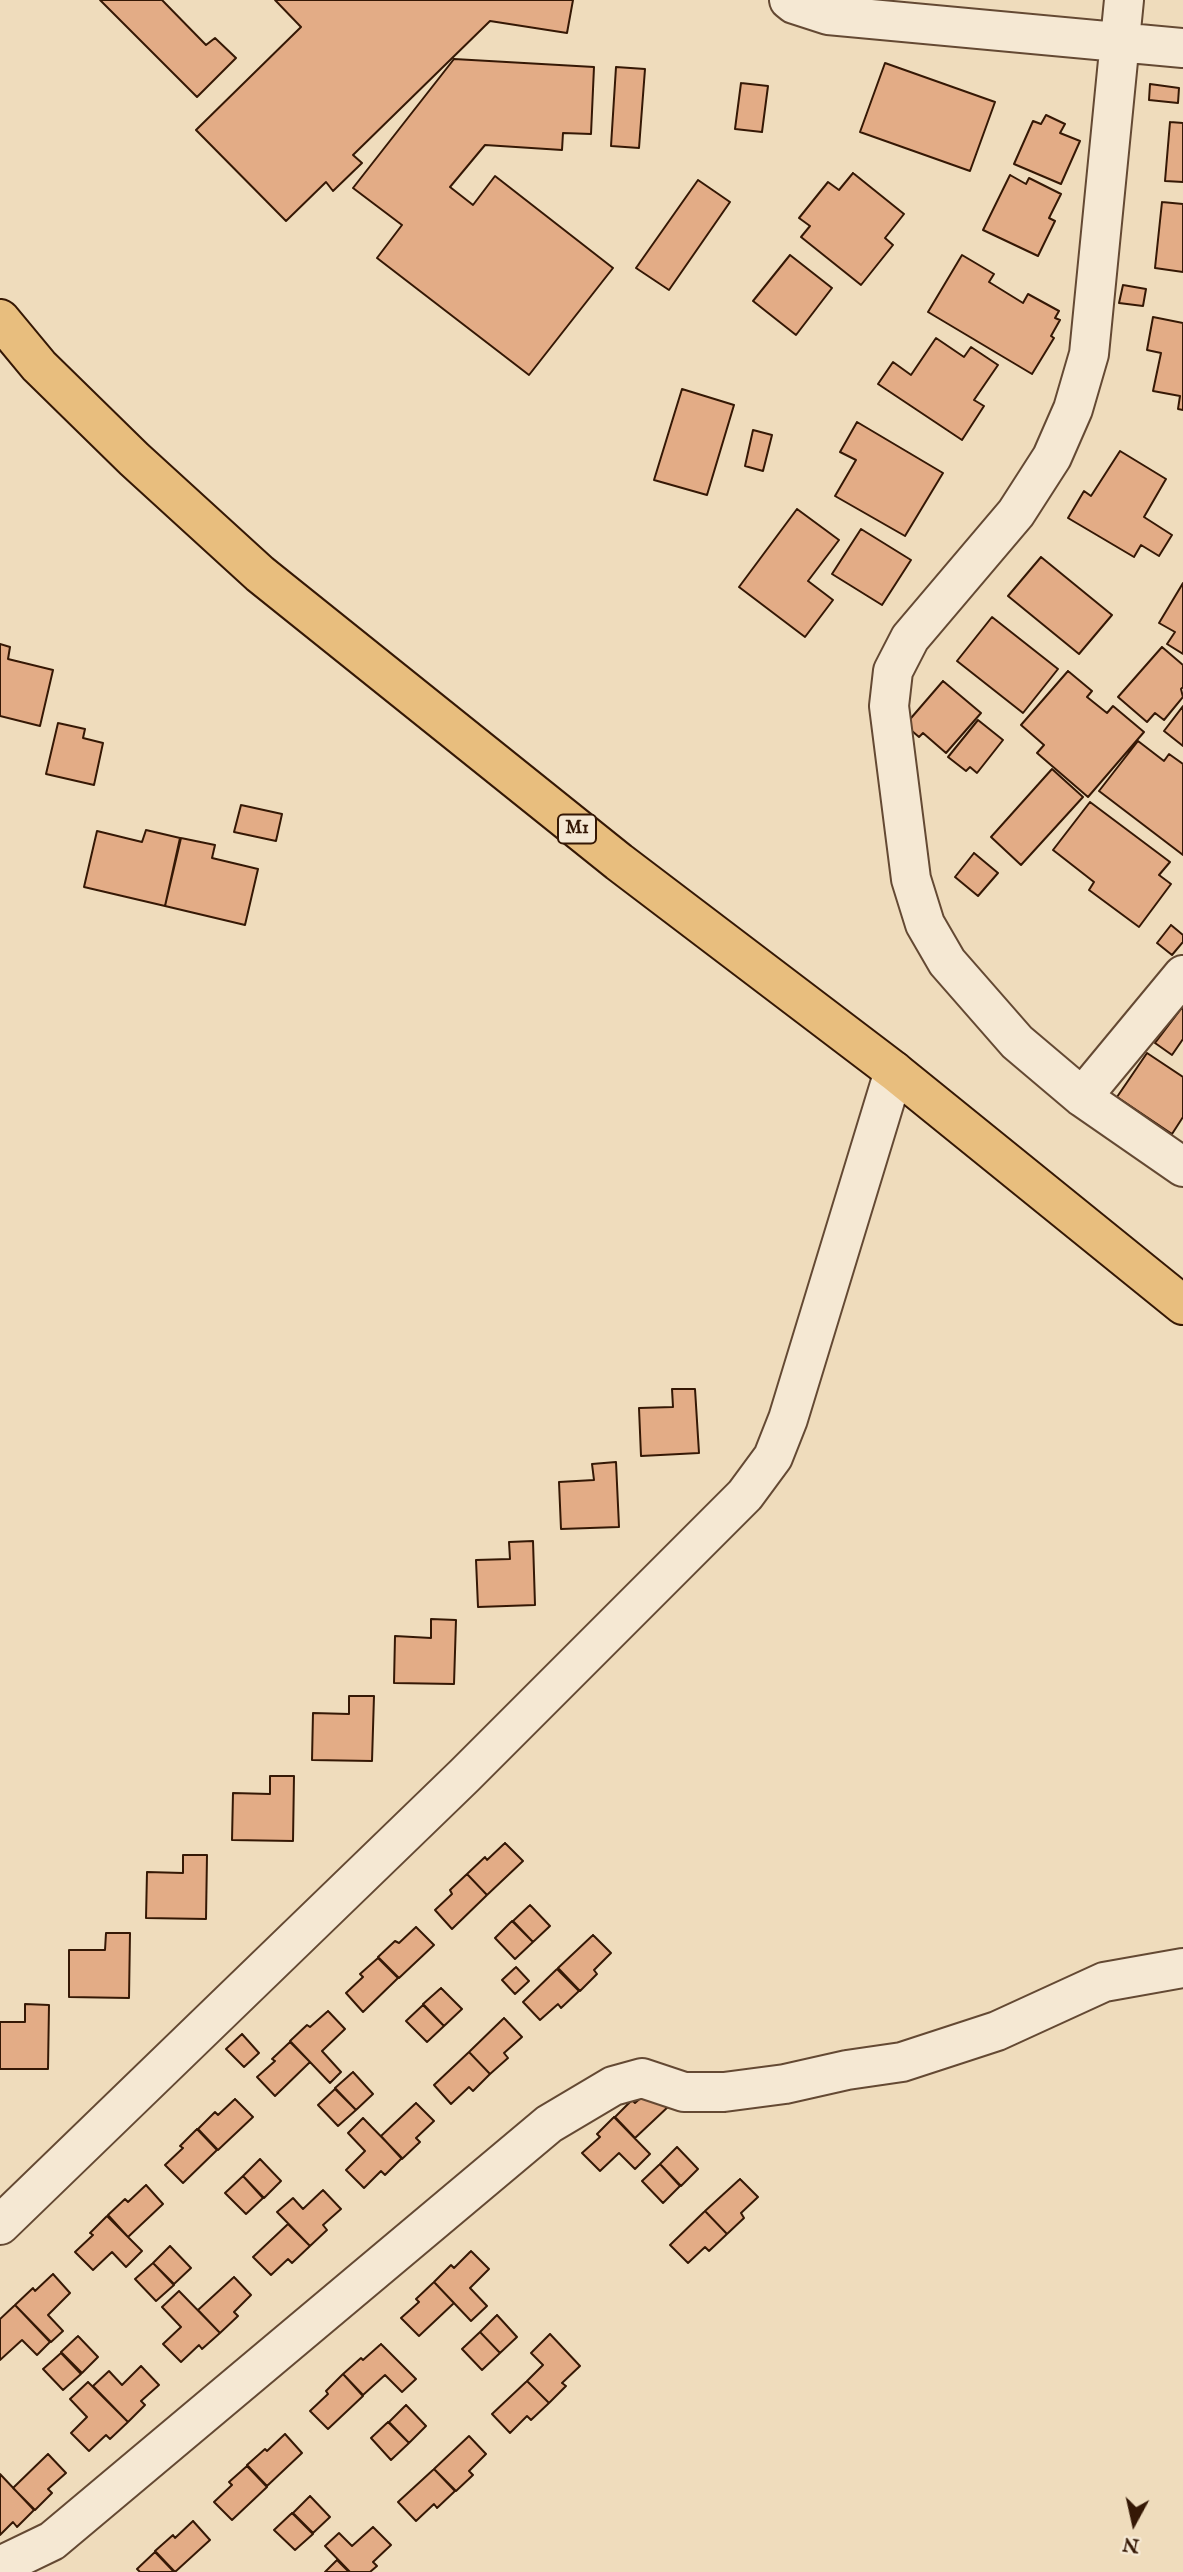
<!DOCTYPE html>
<style>
body{margin:0}
#map{position:relative;width:1183px;height:2572px;overflow:hidden;background:#efdcbc;font-family:"IM FELL English",serif}
canvas{display:block}
.north{position:absolute;left:1099px;top:2488px;width:70px;height:70px;-webkit-text-stroke:5px #f5e8d3;paint-order:stroke;rotate:188deg;font-size:19px;font-weight:700;line-height:28px;text-align:center;color:#351805}
.north::after{content:'';display:block;margin:auto;width:24px;height:32px;background:#351805;clip-path:polygon(50% 0,100% 100%,50% 72%,0 100%)}
</style>
<div id="map">
<canvas width="1183" height="2572"></canvas>
<div class="north">N</div>
</div>
<script>
const g = document.querySelector('canvas').getContext('2d');
g.lineJoin = 'round';
function fill(path, color) {
  g.fillStyle = color;
  g.fill(path, 'evenodd');
}
function shape(rows) {
  const path = new Path2D();
  for (const r of rows) {
    path.moveTo(r[0], r[1]);
    for (let i = 2; i < r.length; i += 2) path.lineTo(r[i], r[i + 1]);
  }
  return path;
}
function trace(path, color, width, dash) {
  g.strokeStyle = color;
  g.lineWidth = width;
  g.lineCap = dash ? 'butt' : 'round';
  g.setLineDash(dash || []);
  g.stroke(path);
}
function label(font, color, halo, rows, align = 'center') {
  g.font = font + ' "IM FELL English",serif';
  g.lineWidth = 5;
  g.setLineDash([]);
  g.textBaseline = 'middle';
  g.strokeStyle = halo;
  g.fillStyle = color;
  for (const [text, x, y, turn = 0] of rows) {
    g.save();
    g.translate(x, y);
    g.rotate((+turn || 0) * Math.PI / 180);
    g.textAlign = isNaN(turn) ? turn : align;
    if (halo) g.strokeText(text, 0, 0);
    g.fillText(text, 0, 0);
    g.restore();
  }
}
const building = shape([
 [100,0,162,0,206,45,215,38,236,58,197,97,100,0],
 [275,0,573,0,567,33,490,21,353,155,362,163,333,191,326,182,286,221,196,130,301,27,275,0],
 [454,59,594,67,591,134,563,133,562,150,485,145,450,187,473,205,495,176,613,268,529,375,377,258,402,225,353,188,454,59],
 [885,63,995,102,970,171,860,132,885,63],
 [616,67,645,69,639,148,611,146,616,67],
 [741,83,768,86,762,132,735,129,741,83],
 [1150,84,1179,88,1178,103,1149,100,1150,84],
 [1046,115,1065,124,1060,133,1080,141,1061,184,1014,164,1033,121,1041,124,1046,115],
 [1170,122,1183,123,1183,182,1165,181,1170,122],
 [853,173,904,214,885,238,893,245,861,285,801,237,810,226,799,218,828,182,839,190,853,173],
 [1010,175,1026,184,1029,178,1061,194,1049,218,1055,221,1038,256,983,230,1010,175],
 [698,180,730,202,669,290,636,268,698,180],
 [1162,202,1183,204,1183,272,1155,268,1162,202],
 [790,255,832,288,796,335,753,301,790,255],
 [962,255,994,274,989,282,1023,303,1028,294,1059,311,1055,318,1060,320,1051,336,1054,338,1032,374,928,312,962,255],
 [1123,285,1146,289,1143,306,1119,303,1123,285],
 [1153,317,1183,323,1183,410,1178,409,1180,396,1153,391,1161,353,1147,350,1153,317],
 [936,338,964,357,971,347,998,365,974,400,984,406,962,440,878,384,893,362,911,375,936,338],
 [682,389,734,405,707,495,654,480,682,389],
 [857,422,943,473,905,536,835,496,856,460,840,452,857,422],
 [753,430,772,435,763,471,745,466,753,430],
 [1120,451,1166,479,1144,517,1172,535,1159,556,1141,545,1134,557,1068,518,1084,491,1091,496,1120,451],
 [797,509,839,540,808,581,833,600,805,637,739,587,797,509],
 [861,529,911,560,882,605,832,574,861,529],
 [1041,557,1112,615,1079,654,1008,596,1041,557],
 [1183,583,1183,654,1167,644,1175,632,1159,623,1183,583],
 [992,617,1058,669,1023,713,957,661,992,617],
 [0,644,10,647,8,659,53,670,40,726,0,716,0,644],
 [1162,647,1183,665,1183,687,1181,689,1183,697,1164,720,1155,713,1147,722,1118,697,1162,647],
 [1068,671,1092,691,1087,697,1107,713,1113,706,1144,732,1088,797,1037,753,1044,745,1021,725,1068,671],
 [943,681,981,713,946,753,923,733,919,737,905,725,943,681],
 [1183,706,1183,746,1164,731,1183,706],
 [978,720,1003,740,977,773,970,767,966,771,948,757,978,720],
 [58,723,85,729,83,738,103,743,94,785,46,774,58,723],
 [1138,741,1164,761,1169,754,1183,764,1183,855,1099,791,1138,741],
 [1052,769,1083,797,1021,865,991,837,1052,769],
 [1090,802,1170,862,1159,875,1171,884,1139,927,1089,890,1094,882,1053,850,1090,802],
 [241,805,282,814,276,841,234,832,241,805],
 [146,830,180,838,165,906,84,887,97,831,142,842,146,830],
 [181,838,215,845,212,858,258,869,245,925,165,906,181,838],
 [974,853,998,873,978,896,955,877,974,853],
 [1171,925,1183,935,1183,942,1172,955,1157,943,1171,925],
 [1183,1006,1183,1039,1172,1055,1155,1043,1183,1006],
 [1147,1053,1183,1077,1183,1117,1172,1134,1117,1097,1147,1053],
 [672,1389,695,1389,699,1453,641,1456,639,1408,673,1407,672,1389],
 [616,1462,619,1527,561,1529,559,1482,594,1480,592,1464,616,1462],
 [533,1541,535,1605,478,1607,476,1560,510,1559,509,1542,533,1541],
 [431,1619,456,1620,454,1684,394,1683,395,1636,431,1638,431,1619],
 [349,1696,374,1696,372,1761,312,1760,313,1713,349,1714,349,1696],
 [270,1776,294,1776,293,1841,232,1840,233,1793,270,1794,270,1776],
 [505,1843,523,1861,487,1895,467,1874,485,1857,487,1860,505,1843],
 [183,1855,207,1855,206,1919,146,1918,147,1872,183,1873,183,1855],
 [467,1874,487,1895,452,1929,435,1910,452,1894,450,1890,467,1874],
 [530,1905,550,1926,533,1942,513,1921,530,1905],
 [512,1921,533,1942,515,1959,495,1938,512,1921],
 [416,1927,434,1945,399,1978,378,1957,395,1941,399,1943,416,1927],
 [106,1933,130,1933,129,1998,69,1997,69,1950,105,1950,106,1933],
 [593,1935,611,1953,594,1970,597,1974,580,1991,558,1968,593,1935],
 [378,1958,398,1978,363,2012,346,1993,363,1977,360,1974,378,1958],
 [516,1967,529,1981,515,1994,502,1980,516,1967],
 [557,1969,579,1991,561,2008,558,2004,540,2020,523,2002,557,1969],
 [441,1988,462,2009,444,2026,423,2004,441,1988],
 [25,2004,49,2005,48,2069,0,2069,0,2022,25,2022,25,2004],
 [423,2005,444,2026,427,2042,406,2021,423,2005],
 [328,2011,345,2029,322,2051,341,2072,330,2083,290,2041,307,2025,310,2027,328,2011],
 [504,2018,522,2037,504,2053,508,2058,490,2074,469,2052,504,2018],
 [242,2034,259,2053,244,2067,226,2049,242,2034],
 [290,2042,310,2062,275,2096,257,2077,275,2061,272,2059,290,2042],
 [469,2052,490,2074,473,2091,469,2087,451,2104,434,2085,469,2052],
 [353,2072,373,2094,356,2110,335,2088,353,2072],
 [653,2087,670,2105,635,2138,615,2117,632,2100,635,2103,653,2087],
 [335,2089,356,2110,338,2126,318,2105,335,2089],
 [235,2099,253,2117,218,2150,198,2129,215,2112,218,2115,235,2099],
 [416,2103,434,2121,416,2138,420,2142,402,2159,381,2136,416,2103],
 [614,2117,650,2154,635,2169,619,2153,600,2171,582,2153,600,2137,597,2134,614,2117],
 [363,2118,402,2158,385,2175,381,2171,364,2188,346,2170,365,2151,348,2133,363,2118],
 [197,2129,217,2150,183,2183,165,2165,183,2148,180,2146,197,2129],
 [677,2147,698,2169,681,2186,660,2164,677,2147],
 [260,2159,281,2181,264,2198,243,2176,260,2159],
 [660,2164,680,2186,663,2203,642,2181,660,2164],
 [243,2176,263,2198,246,2214,225,2193,243,2176],
 [740,2179,758,2197,741,2213,744,2218,727,2234,705,2211,740,2179],
 [146,2185,163,2204,128,2237,108,2215,125,2199,128,2202,146,2185],
 [323,2190,341,2209,323,2225,327,2230,310,2246,277,2212,293,2198,303,2209,323,2190],
 [705,2211,727,2234,709,2251,705,2247,688,2263,670,2245,705,2211],
 [107,2216,142,2251,126,2267,112,2252,93,2270,75,2252,93,2235,90,2233,107,2216],
 [288,2224,310,2246,292,2263,288,2259,271,2275,253,2257,288,2224],
 [170,2246,191,2268,174,2284,153,2263,170,2246],
 [471,2251,489,2269,470,2288,487,2306,471,2321,434,2282,451,2265,454,2268,471,2251],
 [153,2263,174,2285,156,2301,135,2279,153,2263],
 [53,2274,70,2293,48,2315,63,2331,51,2342,15,2305,33,2288,35,2291,53,2274],
 [234,2277,251,2295,234,2312,238,2316,220,2333,198,2310,234,2277],
 [434,2282,454,2303,419,2336,401,2318,419,2302,416,2299,434,2282],
 [179,2291,220,2333,202,2349,199,2345,181,2362,163,2344,181,2327,162,2307,179,2291],
 [15,2305,50,2342,37,2355,22,2340,0,2360,0,2319,15,2305],
 [497,2315,517,2337,500,2353,480,2332,497,2315],
 [480,2332,500,2353,482,2370,462,2349,480,2332],
 [550,2334,580,2366,562,2383,566,2386,549,2403,527,2381,543,2365,531,2353,550,2334],
 [78,2336,98,2357,82,2373,61,2352,78,2336],
 [381,2344,416,2379,402,2392,385,2375,363,2395,343,2374,361,2358,363,2360,381,2344],
 [61,2353,81,2374,63,2390,43,2369,61,2353],
 [141,2366,159,2385,141,2401,145,2405,128,2422,93,2386,109,2371,122,2385,141,2366],
 [343,2374,363,2396,328,2429,310,2411,328,2394,326,2391,343,2374],
 [527,2381,549,2403,531,2420,527,2416,510,2433,492,2414,527,2381],
 [88,2382,128,2422,110,2439,106,2435,89,2451,71,2433,87,2417,70,2399,88,2382],
 [406,2405,426,2426,409,2443,389,2422,406,2405],
 [388,2422,409,2443,391,2460,371,2438,388,2422],
 [285,2434,302,2453,267,2486,247,2465,265,2449,267,2451,285,2434],
 [469,2436,486,2454,469,2471,473,2475,456,2491,434,2469,469,2436],
 [48,2454,66,2473,48,2489,52,2493,35,2510,13,2488,48,2454],
 [247,2466,267,2487,232,2520,214,2502,232,2485,229,2482,247,2466],
 [434,2469,455,2491,437,2508,434,2504,416,2521,398,2502,434,2469],
 [0,2474,34,2510,17,2527,13,2522,0,2535,0,2474],
 [310,2496,330,2517,313,2533,293,2513,310,2496],
 [292,2513,313,2534,295,2550,274,2530,292,2513],
 [193,2521,210,2540,175,2572,155,2551,173,2535,175,2538,193,2521],
 [373,2527,391,2545,373,2562,377,2566,370,2572,350,2572,325,2546,339,2533,352,2546,373,2527],
 [155,2552,174,2572,140,2572,137,2569,155,2552],
 [337,2560,349,2572,325,2572,337,2560]
]);
const minor = shape([
 [789,0,794,4,828,15,1183,48],
 [1124,0,1089,354,1073,409,1052,457,1016,513,910,638,893,671,889,706,911,879,925,924,947,962,1017,1042,1082,1097,1183,1167],
 [1082,1097,1183,975],
 [0,2225,464,1776,745,1495,773,1457,788,1419,894,1071],
 [0,2566,52,2541,549,2124,613,2086,642,2078,684,2092,724,2092,785,2084,847,2070,902,2062,997,2031,1104,1982,1183,1968]
]);
const highway = shape([
 [0,319,39,366,134,459,260,574,619,862,894,1071,1183,1305]
]);
const shields = [
 [577,829,38]
];
const shieldNames = [
 ["M1",577,829]
];
fill(building, '#e3ac86');
trace(building, '#351805', 2);
trace(minor, '#644933', 42);
trace(highway, '#351805', 42);
trace(minor, '#f5e8d3', 38);
trace(highway, '#e8be7e', 38);
for (const [x, y, w] of shields) {
  const box = new Path2D();
  box.roundRect(x - w / 2, y - 14.5, w, 29, 5);
  g.fillStyle = '#f5e8d3';
  g.fill(box);
  trace(box, '#351805', 2);
}
label('bold 18px', '#351805', null, shieldNames);
</script>
